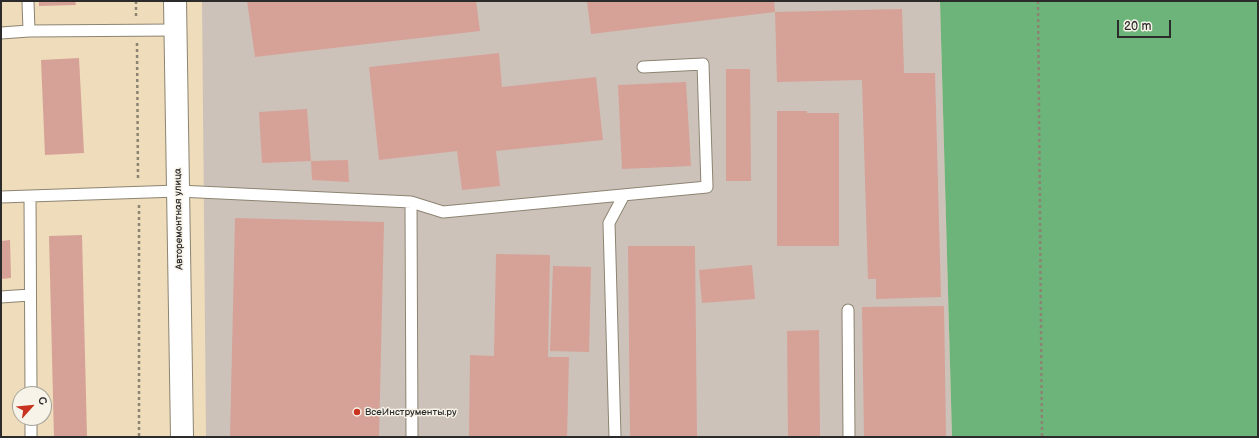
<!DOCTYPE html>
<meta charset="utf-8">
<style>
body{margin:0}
#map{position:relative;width:1259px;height:438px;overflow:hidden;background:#eedcba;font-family:"Balsamiq Sans",sans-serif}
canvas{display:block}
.frame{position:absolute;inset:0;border:2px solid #2b2b2b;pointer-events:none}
.north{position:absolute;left:12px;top:386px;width:40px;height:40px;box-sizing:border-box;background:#f7f3e8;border:1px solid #a5a39c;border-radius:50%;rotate:63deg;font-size:11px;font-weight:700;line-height:16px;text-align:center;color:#2b2b2b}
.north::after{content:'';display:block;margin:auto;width:14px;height:18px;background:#c8321e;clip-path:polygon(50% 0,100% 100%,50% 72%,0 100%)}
.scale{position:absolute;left:1117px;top:20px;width:54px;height:18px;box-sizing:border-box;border:2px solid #2b2b2b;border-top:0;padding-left:5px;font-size:12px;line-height:14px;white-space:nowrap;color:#2b2b2b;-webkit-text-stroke:3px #f7f3e8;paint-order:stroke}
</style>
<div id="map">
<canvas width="1259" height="438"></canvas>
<div class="frame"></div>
<div class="north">С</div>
<div class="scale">20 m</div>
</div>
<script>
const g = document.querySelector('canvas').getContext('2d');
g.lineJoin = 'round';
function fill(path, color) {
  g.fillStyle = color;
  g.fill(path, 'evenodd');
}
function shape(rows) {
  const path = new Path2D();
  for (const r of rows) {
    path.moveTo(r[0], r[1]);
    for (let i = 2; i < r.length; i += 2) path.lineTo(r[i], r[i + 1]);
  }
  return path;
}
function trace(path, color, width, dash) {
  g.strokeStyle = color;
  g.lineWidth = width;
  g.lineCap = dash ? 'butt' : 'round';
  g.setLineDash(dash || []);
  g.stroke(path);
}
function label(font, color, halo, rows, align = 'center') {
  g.font = font + ' "Balsamiq Sans",sans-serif';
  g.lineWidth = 3;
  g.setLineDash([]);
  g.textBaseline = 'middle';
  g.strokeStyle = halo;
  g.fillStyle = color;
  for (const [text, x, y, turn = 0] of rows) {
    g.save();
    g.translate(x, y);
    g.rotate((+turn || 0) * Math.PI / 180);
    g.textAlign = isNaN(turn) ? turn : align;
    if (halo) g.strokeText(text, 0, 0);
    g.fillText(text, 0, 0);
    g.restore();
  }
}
const industrial = shape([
 [202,1,940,1,952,437,206,437]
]);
const forest = shape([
 [940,1,1258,1,1258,437,952,437]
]);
const building = shape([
 [39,1,75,1,76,5,39,6],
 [247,1,476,1,480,31,255,57],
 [587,1,774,1,775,12,591,34],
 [902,9,904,73,935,73,941,297,876,299,876,279,868,279,862,80,777,82,775,12],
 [499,53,502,87,596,77,603,140,496,151,500,186,462,190,457,151,379,160,369,67],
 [79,58,84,153,45,155,41,60],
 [726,69,750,69,751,181,726,181],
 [686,82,691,166,622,169,618,85],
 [307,109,311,161,262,163,259,112],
 [777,111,807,111,807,113,839,113,839,246,777,246],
 [348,160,349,182,312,180,311,161],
 [235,218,384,222,379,437,230,437],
 [82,235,87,437,54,437,49,236],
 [10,240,11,278,1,279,1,241],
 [628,246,695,246,697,437,630,437],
 [496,254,550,255,548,357,569,357,567,437,469,437,470,355,494,356],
 [752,265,755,299,702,303,699,270],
 [553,266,591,267,589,352,550,351],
 [944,306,946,437,864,437,862,307],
 [819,330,820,437,788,437,787,331]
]);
const path = shape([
 [136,1,136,16],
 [1038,1,1042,437],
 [137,43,138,178],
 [139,205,139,437]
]);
const service = shape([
 [28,1,29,31,175,30],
 [1,33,29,31],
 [1,197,30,196],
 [411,202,412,437],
 [1,297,30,295],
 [848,310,849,437],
 [31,394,30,196,178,191,411,202,443,212,707,187,703,64,643,67],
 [31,418,31,437],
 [615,437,609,223,624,195]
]);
const tertiary = shape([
 [175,1,182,437]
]);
const markers = [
 [357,412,4,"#c8321e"]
];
const streetNames = [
 ["Авторемонтная улица",179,219,-91]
];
const poiNames = [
 ["ВсеИнструменты.ру",365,412]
];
fill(industrial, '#cdc2b9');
fill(forest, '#6cb47a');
fill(building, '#d6a197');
trace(service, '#8c8472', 13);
trace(tertiary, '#8c8472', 24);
trace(path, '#8c8472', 2.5, [3, 3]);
trace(service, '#fff', 11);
trace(tertiary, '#fff', 22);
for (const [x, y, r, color] of markers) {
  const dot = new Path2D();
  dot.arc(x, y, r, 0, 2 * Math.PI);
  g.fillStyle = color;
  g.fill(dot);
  trace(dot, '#f7f3e8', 1.5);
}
label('10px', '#2b2b2b', '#f7f3e8', streetNames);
label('10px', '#2b2b2b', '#f7f3e8', poiNames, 'left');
</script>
